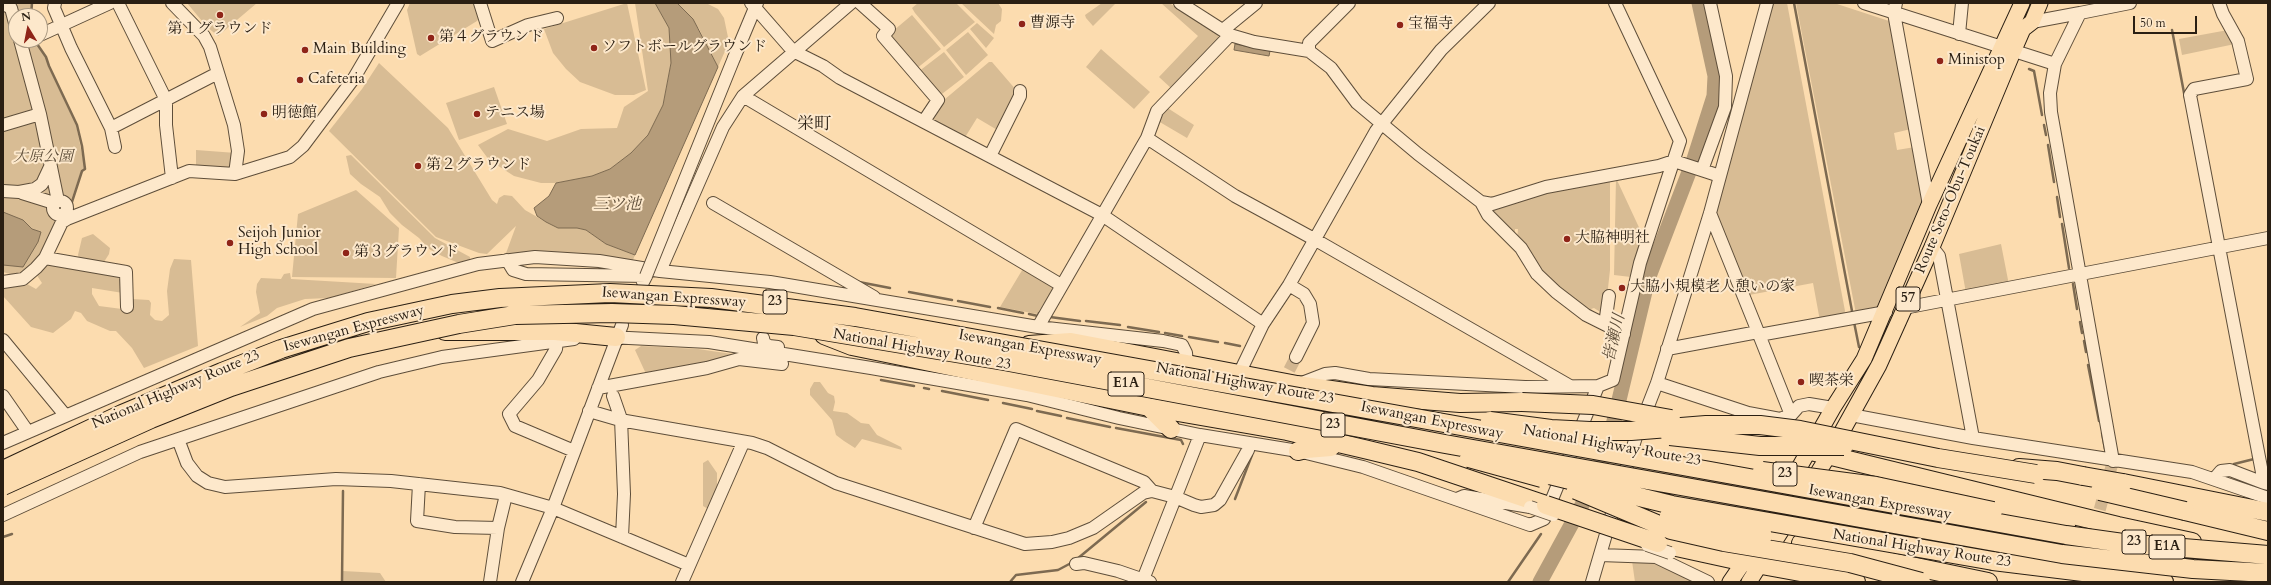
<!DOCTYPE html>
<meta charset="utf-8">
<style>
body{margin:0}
#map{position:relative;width:2271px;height:585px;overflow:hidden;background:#fcdcaf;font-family:Cardo,serif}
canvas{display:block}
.frame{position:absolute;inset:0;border:4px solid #2a1f13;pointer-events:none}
.north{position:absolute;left:8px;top:8px;width:40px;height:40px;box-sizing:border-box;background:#fde8cb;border:1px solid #a99881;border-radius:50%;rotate:350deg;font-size:11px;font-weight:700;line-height:16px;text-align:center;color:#2a1f13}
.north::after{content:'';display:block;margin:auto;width:14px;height:18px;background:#8f2418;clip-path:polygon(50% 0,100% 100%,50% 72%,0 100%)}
.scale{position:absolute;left:2133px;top:16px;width:64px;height:18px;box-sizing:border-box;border:2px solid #2a1f13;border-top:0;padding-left:5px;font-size:12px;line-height:14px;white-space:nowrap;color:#2a1f13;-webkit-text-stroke:3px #fde8cb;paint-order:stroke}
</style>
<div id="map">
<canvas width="2271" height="585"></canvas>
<div class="frame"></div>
<div class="north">N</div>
<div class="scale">50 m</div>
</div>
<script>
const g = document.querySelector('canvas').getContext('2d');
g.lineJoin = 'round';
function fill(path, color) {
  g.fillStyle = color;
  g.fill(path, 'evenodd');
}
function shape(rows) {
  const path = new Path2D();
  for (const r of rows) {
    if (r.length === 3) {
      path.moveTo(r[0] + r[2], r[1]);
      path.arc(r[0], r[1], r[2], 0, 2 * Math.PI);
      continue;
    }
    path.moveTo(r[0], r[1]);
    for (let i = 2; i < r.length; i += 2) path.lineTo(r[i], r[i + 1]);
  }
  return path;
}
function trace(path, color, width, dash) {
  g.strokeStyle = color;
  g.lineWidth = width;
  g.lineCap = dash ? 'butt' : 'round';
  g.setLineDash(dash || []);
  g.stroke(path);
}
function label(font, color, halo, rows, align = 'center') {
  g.font = font + ' Cardo,"Noto Serif JP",serif';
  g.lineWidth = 4;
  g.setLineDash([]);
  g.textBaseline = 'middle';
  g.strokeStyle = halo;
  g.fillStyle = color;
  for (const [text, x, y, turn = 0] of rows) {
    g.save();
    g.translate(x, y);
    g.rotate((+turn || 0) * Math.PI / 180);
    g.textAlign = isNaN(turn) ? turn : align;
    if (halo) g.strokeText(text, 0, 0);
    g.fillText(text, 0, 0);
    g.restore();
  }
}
const green = shape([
 [3,3,32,3,31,16,16,16,16,40,34,40,46,57,48,66,76,125,85,169,81,171,66,215,45,251,20,277,3,272],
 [187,3,257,3,218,36,207,27],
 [410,3,473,3,479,18,477,21,420,56,417,54,407,10],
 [627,3,646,90,634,95,615,95,580,82,566,69,553,53,544,29],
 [635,3,655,3,669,28,672,49,671,63,663,105,648,135,631,153,610,169,592,176,556,183,541,183,514,176,489,160,478,145,508,129,547,141,581,129,617,128,624,107,648,91],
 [677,3,706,3,718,9,724,18,729,42,718,67,699,29],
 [918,3,956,3,975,22,944,47,915,13,912,8],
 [961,3,998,3,1002,9,1001,21,996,25,994,34],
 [1102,3,1116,3,1093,26,1086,18,1085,15],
 [1161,3,1169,3,1218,31,1218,41,1172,89,1159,77,1198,36],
 [1772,3,1787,3,1845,311,1843,317,1820,321,1813,283,1749,295,1716,212],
 [1796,3,1834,3,1889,21,1891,24,1911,129,1894,133,1897,150,1915,147,1925,200,1878,307,1856,314],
 [912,15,941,49,916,69,887,36],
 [977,23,994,38,986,48,970,29],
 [2228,30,2235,44,2182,55,2179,39],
 [968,32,988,55,966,75,946,50],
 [1101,49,1150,92,1134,109,1086,67],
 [944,52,964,77,938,97,918,72],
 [989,62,992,62,1017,91,999,131,977,118,964,139,930,122,938,105],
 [379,63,448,128,492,200,497,204,499,198,504,195,512,196,525,210,546,222,558,228,577,228,586,230,606,244,635,255,633,260,505,256,516,226,487,254,479,253,436,237,329,131,362,89],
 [494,87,507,124,459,140,446,103],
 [1166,107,1194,125,1187,138,1158,121],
 [196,150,236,153,233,171,196,169],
 [351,155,435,238,470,257,470,261,461,264,442,256,429,249,419,238,402,225,390,213,380,197,361,184,350,174,346,156],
 [1610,177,1610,270,1605,315,1594,308,1591,309,1601,320,1538,271,1517,240,1518,229,1515,229,1515,237,1491,213,1491,209,1545,192],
 [1616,178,1643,236,1631,277,1614,275],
 [356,190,399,228,396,278,292,277,298,214],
 [93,234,110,248,109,254,104,262,80,261,78,255,82,238],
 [2001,244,2009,285,1966,293,1959,254],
 [174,259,191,260,198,346,144,368,132,348,116,331,110,331,87,321,81,313,75,311,71,319,53,333,31,327,3,296,3,288,27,284,36,289,42,283,36,274,46,263,120,273,123,293,92,288,92,294,99,306,122,309,128,308,132,299,149,300,151,303,150,315,155,320,162,321,169,315,167,291,170,269],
 [1024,267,1055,286,1037,314,1000,307],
 [290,273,291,279,376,284,330,298,305,299,277,308,267,316,240,327,260,313,256,292,257,284,261,278,281,279,284,274],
 [641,346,698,349,739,355,647,376,635,350],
 [814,382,820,382,828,393,834,396,835,402,833,411,847,413,861,423,869,424,877,435,901,447,902,450,862,439,855,448,844,441,836,435,832,420,810,395,810,389],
 [708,460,717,473,717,494,708,509,703,506,703,463],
 [1632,561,1651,562,1695,581,1635,582],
 [343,571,380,573,386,582,343,582]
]);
const water = shape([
 [655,3,677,3,693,19,718,67,635,255,606,244,586,230,577,228,558,228,546,222,537,216,534,208,549,196,556,183,592,176,610,169,631,153,648,135,663,105,671,63,669,28,655,3],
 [1235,44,1270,51,1269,56,1234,50,1235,44],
 [3,212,23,220,32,229,41,232,38,242,23,267,3,265,3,212]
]);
const stream = shape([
 [1794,3,1852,311],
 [31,16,32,3],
 [2172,30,2185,98],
 [35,41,46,57,49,66,77,125,82,146,85,169,82,171,68,214],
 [2029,69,2034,71,2042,115],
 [2044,125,2046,135],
 [2048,145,2054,182],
 [2057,197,2060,217],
 [2062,224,2069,268],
 [859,282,890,288],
 [2073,284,2077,309],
 [909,292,952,300],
 [958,301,990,307],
 [998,308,1023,313],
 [1029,314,1038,316,1039,313],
 [1050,317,1080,321],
 [1086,321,1120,325],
 [1854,322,1859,347],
 [2080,322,2082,333],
 [1128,327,1159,332],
 [1165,333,1182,336],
 [1189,337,1218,342],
 [2084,341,2086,352],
 [1225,343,1240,346],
 [2088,365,2099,421],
 [881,380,914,386],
 [924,388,929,389],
 [942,391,988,400],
 [1003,403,1032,409],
 [1037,411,1061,416],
 [1067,418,1110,427],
 [1116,428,1181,440,1183,444],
 [2102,433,2105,449],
 [2234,464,2254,459,2253,456],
 [1235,499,1252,455],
 [3,537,12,534],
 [1077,559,1146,502],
 [342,582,343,491],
 [1010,582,1016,575,1058,570,1073,562],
 [1508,582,1541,534]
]);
const river = shape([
 [1540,582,1582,505,1608,446,1648,279,1694,159,1714,96,1715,76,1699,3]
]);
const minorTunnel = shape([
 [766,312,769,291],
 [1248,450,1296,357],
 [2095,527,2113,461]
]);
const minor = shape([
 [55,3,54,8,71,48,111,128,218,73],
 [118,3,166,100,166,125,172,178],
 [172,3,204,36,210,47,234,125,238,151,235,174],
 [480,3,492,41,528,25,557,18],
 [751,3,793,51,823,66,840,78,1102,215,1263,324],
 [860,3,889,29,883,36,938,100,924,121],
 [1180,3,1230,35,1254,42,1309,51,1331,68,1357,103,1418,154,1481,202,1488,215,1521,248,1537,274,1556,292,1586,315,1624,334],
 [1864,3,2055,64,2050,93,2051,112,2113,461],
 [1896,3,1894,13,1929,205],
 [2219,3,2223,14,2238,41,2247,79,2194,89,2190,95,2264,483,2268,484],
 [3,4,11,8,16,27],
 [2032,22,2080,13],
 [1223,30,1256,3],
 [1959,34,1962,3],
 [40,35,110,3],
 [20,40,40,114,58,201],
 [1309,51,1309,43,1349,3],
 [734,58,757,3],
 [2055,64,2080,13,2130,3],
 [743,96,1061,285],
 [3,125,40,114],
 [111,128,115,147],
 [1147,138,1235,196,1314,239,1570,386],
 [990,156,1020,96,1020,91],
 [1702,170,1725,107,1726,76,1710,3],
 [3,191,19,192,35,189,42,184,50,167],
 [22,193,54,203],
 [60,208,7],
 [1481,202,1492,204,1546,187,1659,166,1674,161,1720,176],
 [713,203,874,297],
 [1932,247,1939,256,1973,438],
 [45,258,126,272,127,307],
 [507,260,513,270,526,274,646,276,643,282],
 [660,271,723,127,743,96,851,3],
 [3,282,23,279,36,268,45,258,62,222,67,219,189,171,235,174,290,157,303,146,354,78,398,3],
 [1289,285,1304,294,1310,304,1313,323,1296,357],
 [1904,308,2268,238],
 [1605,324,1609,296],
 [1038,327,1147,138,1157,111,1230,35],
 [1758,332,1791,415],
 [1759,335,1886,312],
 [609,337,709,342,871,368,1027,395,1119,418,1200,435,1298,451,1363,467,1530,525,1544,519,1598,386],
 [763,338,764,343,769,346,778,347],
 [3,340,65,415],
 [557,341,556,349,538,380,509,414,515,426,574,451],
 [1667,349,1758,332,1710,213],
 [1239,374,1263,324,1289,285,1376,131,1441,50,1489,3],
 [1657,383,1748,413,1780,419,1791,415,1799,406,1809,404,1833,408],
 [1299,384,1325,374,1335,373,1369,379,1525,387,1598,386,1613,380,1640,263,1680,141,1615,3],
 [598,388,707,368,739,359,782,364,779,354],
 [3,396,28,432],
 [613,396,621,419,624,494,622,537],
 [589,411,620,420,752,443,767,448,836,483,1025,544,1052,542,1069,538,1093,528,1143,493,1152,491,1175,497,1194,505,1201,507,1214,505,1220,500,1248,450],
 [1851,415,1973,438,2192,472,2268,498],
 [178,439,187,463,197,476,208,483,225,487,336,479,391,481,500,493,553,508,689,565],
 [3,443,313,309,478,264,535,257,599,261,660,271,770,282,1038,327,1163,341,1182,345,1186,353,1187,364],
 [2215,478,2221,471,2230,470,2264,483],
 [1622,482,1636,437,1657,383,1710,213,1767,3],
 [419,484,417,521,455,527,498,528],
 [1457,499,1464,496,1530,507],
 [3,515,140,452,379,372,442,357,574,339],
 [974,528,1016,429,1144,482,1152,491],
 [1600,555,1656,557,1708,582],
 [1076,564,1084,563,1118,571,1150,582],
 [490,582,498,528,506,495],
 [522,582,553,508,622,325],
 [682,582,743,443],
 [1142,582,1200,435],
 [1592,582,1616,500]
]);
const major = shape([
 [1763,531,1833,408,1864,359,1929,205,2022,3],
 [1730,582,1750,553],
 [1749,582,1829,455,1879,365,1932,247,2013,52,2023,29,2032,22,2040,3]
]);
const highway = shape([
 [445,331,555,331,616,337],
 [824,335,852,346,1149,407,1287,431,1364,449,1418,462,1546,505],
 [1029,345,1071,342,1297,385,1372,396,1460,403,1522,402],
 [1149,407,1171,429],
 [1807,450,2118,526,2192,542],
 [1298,451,1306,449,1331,447],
 [2019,468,2057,471,2083,476],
 [2123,483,2268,512],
 [2185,511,2268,531],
 [2000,512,2066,527],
 [1658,543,1745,562,1856,582],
 [1801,543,1988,582],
 [2192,555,2249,568],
 [1993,561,2164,582]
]);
const minorBridge = shape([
 [646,276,734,58],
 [1530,507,1553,515],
 [1647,545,1670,553]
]);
const highwayBridge = shape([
 [1522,402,1593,405,1671,419],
 [1490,421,1551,429,1590,431,1631,431,1706,425,1760,425,1800,430,1938,458,2036,474],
 [1670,436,1760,446,1844,446],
 [1469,458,1542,478],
 [3,470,122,414,222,372,281,349,368,322,452,304,500,298,610,293,711,298,855,317,2066,535,2123,543,2268,555],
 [1533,471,1672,505,1993,561],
 [1762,471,1876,486,1993,511],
 [2083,476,2123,483],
 [3,486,151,419,231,387,349,348,459,324,515,315,612,313,674,315,794,326,1004,361,1445,444,2062,554,2193,569,2268,573],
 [1576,490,1671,530,1724,542,1850,563,1921,582],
 [2100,491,2185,511],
 [1546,505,1658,543],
 [1669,516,1763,536]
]);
const markers = [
 [220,15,4,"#8f2418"],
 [1022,24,4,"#8f2418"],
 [1400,25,4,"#8f2418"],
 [431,38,4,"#8f2418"],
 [594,48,4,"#8f2418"],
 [305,50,4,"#8f2418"],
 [1940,61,4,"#8f2418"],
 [300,80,4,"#8f2418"],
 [264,114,4,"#8f2418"],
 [477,114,4,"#8f2418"],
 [418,166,4,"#8f2418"],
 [1567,239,4,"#8f2418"],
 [230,243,4,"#8f2418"],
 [346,253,4,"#8f2418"],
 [1622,288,4,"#8f2418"],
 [1801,382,4,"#8f2418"]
];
const shields = [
 [1908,299,24],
 [775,302,24],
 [1126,384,36],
 [1333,425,24],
 [1785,474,24],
 [2134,542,24],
 [2167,547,36]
];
const shieldNames = [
 ["57",1908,299],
 ["23",775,302],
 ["E1A",1126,384],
 ["23",1333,425],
 ["23",1785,474],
 ["23",2134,542],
 ["E1A",2167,547]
];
const poiNames = [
 ["曹源寺",1030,24],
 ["宝福寺",1408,25],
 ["第１グラウンド",220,30,"center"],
 ["第４グラウンド",439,38],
 ["ソフトボールグラウンド",602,48],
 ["Main Building",313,50],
 ["Ministop",1948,61],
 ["Cafeteria",308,80],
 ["明徳館",272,114],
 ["テニス場",485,114],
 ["第２グラウンド",426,166],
 ["Seijoh Junior",238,234],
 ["High School",238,251],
 ["大脇神明社",1575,239],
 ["第３グラウンド",354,253],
 ["大脇小規模老人憩いの家",1630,288],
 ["喫茶栄",1809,382]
];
const parkNames = [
 ["大原公園",43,158]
];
const streetNames = [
 ["Route Seto-Obu-Toukai",1951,200,-67],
 ["Isewangan Expressway",674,298,4],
 ["Isewangan Expressway",354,329,-15],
 ["Isewangan Expressway",1030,348,10],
 ["National Highway Route 23",922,350,10],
 ["National Highway Route 23",1245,384,10],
 ["National Highway Route 23",176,390,-23],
 ["Isewangan Expressway",1432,421,11],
 ["National Highway Route 23",1612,446,10],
 ["Isewangan Expressway",1880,503,10],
 ["National Highway Route 23",1922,549,9]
];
const waterNames = [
 ["三ツ池",617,205],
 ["皆瀬川",1615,338,-77]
];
const quarterNames = [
 ["栄町",814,125]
];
fill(green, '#d8bc94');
fill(water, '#b59c7a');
trace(water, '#7d6a51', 1);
trace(stream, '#7d6a51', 2.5);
trace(river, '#b59c7a', 15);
trace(minorTunnel, '#d2b690', 12, [12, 6]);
trace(minor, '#5e4e3a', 14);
trace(major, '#2a1f13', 17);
trace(highway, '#2a1f13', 20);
trace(minor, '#fde8cb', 12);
trace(major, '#fcdcaf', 15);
trace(highway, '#fcdcaf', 18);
trace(minorBridge, '#5e4e3a', 14, []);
trace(highwayBridge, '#2a1f13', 20, []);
trace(minorBridge, '#fde8cb', 12);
trace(highwayBridge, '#fcdcaf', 18);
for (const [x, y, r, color] of markers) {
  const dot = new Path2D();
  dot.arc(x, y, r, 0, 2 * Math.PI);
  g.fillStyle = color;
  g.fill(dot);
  trace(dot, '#fde8cb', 1.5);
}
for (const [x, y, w] of shields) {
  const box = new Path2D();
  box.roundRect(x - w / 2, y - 12, w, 24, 3);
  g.fillStyle = '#fde8cb';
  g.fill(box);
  trace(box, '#2a1f13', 1);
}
label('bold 14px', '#2a1f13', null, shieldNames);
label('15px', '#2a1f13', '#fde8cb', poiNames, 'left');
label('italic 15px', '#5e4e3a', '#fde8cb', parkNames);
label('15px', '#2a1f13', '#fde8cb', streetNames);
label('italic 16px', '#5b4b37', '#fde8cb', waterNames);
label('17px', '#2a1f13', '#fde8cb', quarterNames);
</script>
